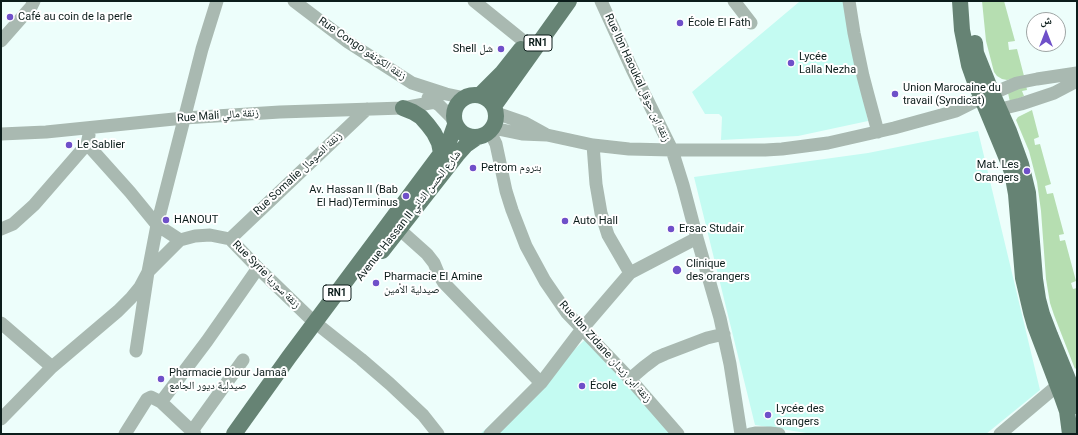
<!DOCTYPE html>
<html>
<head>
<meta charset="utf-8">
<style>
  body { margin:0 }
  #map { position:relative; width:1078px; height:435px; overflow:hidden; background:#edfefb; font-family:Roboto,"Noto Naskh Arabic",sans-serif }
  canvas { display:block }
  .frame { position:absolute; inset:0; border:2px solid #0c1d1b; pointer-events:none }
  .north { position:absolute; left:1026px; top:12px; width:40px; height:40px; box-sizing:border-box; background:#fff; border:1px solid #9ea5a4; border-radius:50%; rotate:0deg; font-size:11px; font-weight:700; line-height:16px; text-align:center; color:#0c1d1b }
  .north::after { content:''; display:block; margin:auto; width:14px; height:18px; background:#6f50c9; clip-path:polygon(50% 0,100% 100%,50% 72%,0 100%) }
</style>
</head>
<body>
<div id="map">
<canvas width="1078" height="435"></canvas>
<div class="frame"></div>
<div class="north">ش</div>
</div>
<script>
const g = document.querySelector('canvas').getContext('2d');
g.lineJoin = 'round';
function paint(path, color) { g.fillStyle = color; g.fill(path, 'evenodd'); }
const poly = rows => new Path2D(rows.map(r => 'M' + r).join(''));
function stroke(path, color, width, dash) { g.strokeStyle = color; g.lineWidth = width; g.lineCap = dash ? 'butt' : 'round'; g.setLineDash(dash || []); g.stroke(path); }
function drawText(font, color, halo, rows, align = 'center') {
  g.font = font + ' Roboto,"Noto Naskh Arabic",sans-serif'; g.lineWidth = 4; g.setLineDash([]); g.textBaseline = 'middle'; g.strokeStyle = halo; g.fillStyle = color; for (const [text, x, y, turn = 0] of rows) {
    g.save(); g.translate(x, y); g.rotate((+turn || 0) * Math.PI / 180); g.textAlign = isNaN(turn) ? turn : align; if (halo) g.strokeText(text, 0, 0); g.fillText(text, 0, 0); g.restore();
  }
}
const built = poly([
  [798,1,845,1,850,34,868,121,798,136,721,140,722,117,719,114,705,114,692,92,799,2],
  [978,131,1040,390,986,434,813,434,755,425,694,177,868,153],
  [587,338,672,434,480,434]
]);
const green = poly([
  [982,1,1004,1,1015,41,1008,42,1009,50,1017,49,1024,76,1007,80,1002,79,997,76,994,72,986,41],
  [1026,85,1027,90,1022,91,1024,96,1010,102,1008,93],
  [1032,110,1039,137,1034,139,1035,145,1040,144,1051,184,1045,186,1047,194,1053,193,1064,234,1059,235,1060,241,1065,240,1076,281,1071,283,1073,289,1077,288,1077,367,1075,369,1054,315,1050,303,1046,279,1041,211,1037,182,1029,151,1016,120,1018,117]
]);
const minor = poly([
  [294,1,348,42,412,83,446,94,465,98],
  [474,1,526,43],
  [601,1,632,69,672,150,683,185,697,238,720,318,730,364,741,434],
  [734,1,751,23],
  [849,1,854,33,863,76,868,95,878,132],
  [1,41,31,7,34,1],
  [428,98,439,105,454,120],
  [990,109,1005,108,1021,104,1054,93,1077,81],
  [496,113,525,123,545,134],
  [493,128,522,134,547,135,593,145,629,149,672,150,765,150,782,149,828,143,894,128,956,111,982,98,1017,83,1037,79,1077,73],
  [490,132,496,144,506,191,512,210,526,246,545,281,567,313,630,379,678,434],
  [1,134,46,132,184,118,280,112,403,108,435,102],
  [87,144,130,192,157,225,180,240,195,236,210,235,230,239,258,268,315,323],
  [593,145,596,184,601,213,608,235,630,273],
  [1,229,13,224,34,205,87,144,89,135],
  [399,229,427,254,434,263,439,275,444,283,541,383],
  [230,239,367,109],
  [1,323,52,367],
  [322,328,361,359,390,384,423,415,438,434],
  [136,351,148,272,157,225,202,49,217,1],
  [630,379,644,367,656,358,665,354,707,338,724,334],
  [161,402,207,341,258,268],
  [1,419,52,367,118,311,131,298,140,287,148,272,180,240],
  [192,431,243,360],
  [125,434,147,399,151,397,161,402,195,434],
  [490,434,541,383,582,329,630,273,697,238],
  [750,434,755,433,770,433,779,434],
  [1000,434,1058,385]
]);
const major = poly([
  [960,1,962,30,969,65,975,82,1007,159,1012,172,1016,194,1023,278,1031,312,1035,326,1062,397,1067,411,1070,434],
  [975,43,976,53,992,93,1009,131,1021,164,1028,193,1035,279,1038,299,1042,314,1050,335,1068,379,1077,406],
  '454 116a21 21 0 1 1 42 0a21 21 0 1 1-42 0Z',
  [480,95,502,73,521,49],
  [494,106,569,1],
  [403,108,413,112,421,117,428,125,434,133,439,143,441,153],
  [382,251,457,155,466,145,476,138],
  [234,434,289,357,445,148,450,139,455,125]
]);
const markers = [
  [10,17,4,"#6f50c9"],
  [680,23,4,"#6f50c9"],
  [501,49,4,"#6f50c9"],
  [791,63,4,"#6f50c9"],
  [895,94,4,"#6f50c9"],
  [69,145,4,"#6f50c9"],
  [473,168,4,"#6f50c9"],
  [1027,171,4,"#6f50c9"],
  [406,196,4,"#6f50c9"],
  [166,220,4,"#6f50c9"],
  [565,221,4,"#6f50c9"],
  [671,229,4,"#6f50c9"],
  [677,270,5,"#6f50c9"],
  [376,283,4,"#6f50c9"],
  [161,379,4,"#6f50c9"],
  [582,386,4,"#6f50c9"],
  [768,415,4,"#6f50c9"]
];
const shields = [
  [538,43,28],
  [337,293,28]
];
const shieldNames = [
  ["RN1",538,43],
  ["RN1",337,293]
];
const poiNames = [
  ["Café au coin de la perle",18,17],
  ["École El Fath",688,23],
  ["Shell شل",493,49,"right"],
  ["Lycée",799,57],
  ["Lalla Nezha",799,70],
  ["Union Marocaine du",903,88],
  ["travail (Syndicat)",903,101],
  ["Le Sablier",77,145],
  ["Mat. Les",1019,165,"right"],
  ["Orangers",1019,178,"right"],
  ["Petrom بتروم",481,168],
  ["Av. Hassan II (Bab",398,190,"right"],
  ["El Had)Terminus",398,203,"right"],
  ["HANOUT",174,220],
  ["Auto Hall",573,221],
  ["Ersac Studair",679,229],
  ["Clinique",686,264],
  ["des orangers",686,277],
  ["Pharmacie El Amine",384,277],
  ["صيدلية الأمين",384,290],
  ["Pharmacie Diour Jamaâ",169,373],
  ["صيدلية ديور الجامع",169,386],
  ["École",590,386],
  ["Lycée des",776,409],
  ["orangers",776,422]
];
const streetNames = [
  ["Rue Congo زنقة الكونغو",362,49,34],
  ["Rue Ibn Haoukal زنقة ابن حوقل",637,78,65],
  ["Rue Mali زنقة مالي",218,116,-4],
  ["Rue Somalie زنقة الصومال",298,174,-43],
  ["Avenue Hassan II شارع الحسن الثاني",409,216,-52],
  ["Rue Syrie زنقة سوريا",266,275,45],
  ["Rue Ibn Zidane زنقة ابن زيدان",605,352,48]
];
paint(built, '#c4fbf2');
paint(green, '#b6deb1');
stroke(minor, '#a9b9b1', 13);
stroke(major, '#668374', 16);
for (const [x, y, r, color] of markers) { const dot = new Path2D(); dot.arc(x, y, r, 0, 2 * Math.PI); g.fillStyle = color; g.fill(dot); stroke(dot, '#fff', 1.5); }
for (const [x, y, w] of shields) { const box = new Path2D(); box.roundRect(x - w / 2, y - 8, w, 16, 3); g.fillStyle = '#fff'; g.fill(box); stroke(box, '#0c1d1b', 1); }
drawText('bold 10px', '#0c1d1b', null, shieldNames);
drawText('11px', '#0c1d1b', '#fff', poiNames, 'left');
drawText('11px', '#0c1d1b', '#fff', streetNames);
</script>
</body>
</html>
